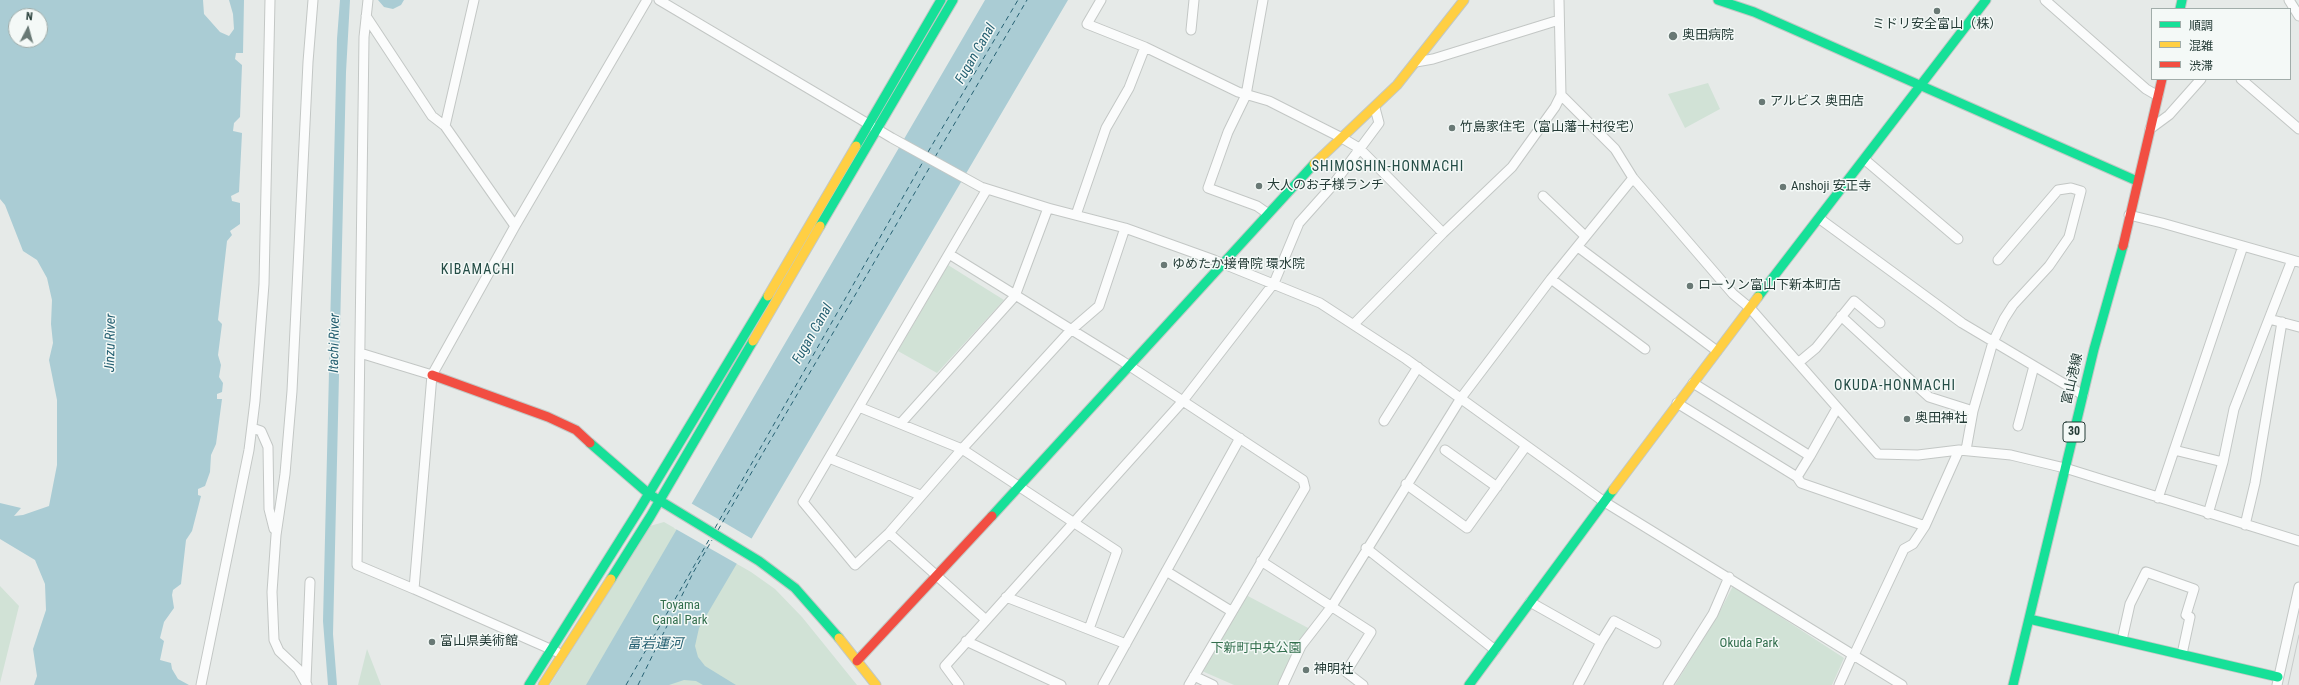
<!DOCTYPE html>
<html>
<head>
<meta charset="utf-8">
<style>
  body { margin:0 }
  #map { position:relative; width:2299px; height:685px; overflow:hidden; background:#e6eae8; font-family:"Roboto Condensed","Noto Sans JP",sans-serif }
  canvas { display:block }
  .legend { position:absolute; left:2151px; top:8px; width:140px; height:72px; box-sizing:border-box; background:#f4f9f7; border:1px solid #a1adaa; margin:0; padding:5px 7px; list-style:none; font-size:12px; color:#253c37 }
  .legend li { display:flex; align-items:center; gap:8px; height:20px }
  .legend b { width:20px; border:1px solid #a1adaa }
  .north { position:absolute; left:8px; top:8px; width:40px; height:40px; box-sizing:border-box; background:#f4f9f7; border:1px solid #a1adaa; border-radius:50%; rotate:6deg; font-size:11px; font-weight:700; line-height:16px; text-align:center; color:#253c37 }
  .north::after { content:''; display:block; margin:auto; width:14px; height:18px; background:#697975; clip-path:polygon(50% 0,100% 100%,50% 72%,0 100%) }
</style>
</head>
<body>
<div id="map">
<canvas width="2299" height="685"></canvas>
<ul class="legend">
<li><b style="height:5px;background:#16e098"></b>順調</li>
<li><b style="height:5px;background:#ffcf43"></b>混雑</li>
<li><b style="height:5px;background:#f24e42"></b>渋滞</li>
</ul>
<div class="north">N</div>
</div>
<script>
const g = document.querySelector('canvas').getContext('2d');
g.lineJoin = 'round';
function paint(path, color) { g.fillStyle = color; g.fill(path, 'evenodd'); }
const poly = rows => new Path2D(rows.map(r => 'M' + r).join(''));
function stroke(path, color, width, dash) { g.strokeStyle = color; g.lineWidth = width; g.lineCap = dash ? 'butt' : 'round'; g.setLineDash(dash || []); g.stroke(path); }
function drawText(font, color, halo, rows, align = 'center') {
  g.font = font + ' "Roboto Condensed","Noto Sans JP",sans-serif'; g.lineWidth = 3; g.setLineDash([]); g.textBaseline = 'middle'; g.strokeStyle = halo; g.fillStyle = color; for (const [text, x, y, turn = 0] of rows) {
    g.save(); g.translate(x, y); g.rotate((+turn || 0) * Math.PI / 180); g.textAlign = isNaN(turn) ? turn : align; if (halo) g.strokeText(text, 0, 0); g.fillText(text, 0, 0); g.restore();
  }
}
const green = poly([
  [1708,83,1720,109,1685,128,1668,94],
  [948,265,1004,300,937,373,898,351],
  [664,522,751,572,775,589,802,617,857,685,550,685,650,526],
  [0,586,19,606,0,683],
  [1733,586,1844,658,1832,685,1675,685,1719,613],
  [1246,595,1310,629,1294,650,1279,685,1234,685,1202,671],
  [367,649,381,685,358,685]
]);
const water = poly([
  [0,0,203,0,204,14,220,32,229,36,234,29,233,14,229,0,244,0,243,53,236,53,235,59,242,65,240,117,234,123,233,131,242,133,239,192,231,196,232,201,240,203,240,224,230,231,232,235,227,241,218,320,222,324,218,355,221,365,219,377,223,383,222,392,217,394,217,399,222,399,216,444,211,455,210,472,205,486,198,489,198,495,201,496,192,531,186,540,181,584,173,590,172,595,174,608,164,622,160,638,164,641,160,660,171,663,172,669,178,679,189,685,34,685,37,676,33,649,46,610,45,584,35,560,0,539,0,503,21,508,14,516,23,515,49,506,57,465,57,400,49,360,53,343,51,324,52,300,47,278,37,260,23,251,5,205,0,199],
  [16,16,40,16,40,40,16,40],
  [340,0,350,0,346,72,333,634,337,685,328,685,323,621,337,39],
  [378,0,404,0,401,5,393,9,384,7],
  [985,0,1068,0,699,628,695,646,698,657,705,666,736,685,703,685,696,681,684,680,669,685,586,685]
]);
const pier = poly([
  [689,502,754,540,739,565,674,528]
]);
const ferry = poly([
  [928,152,1018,0],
  [935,157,1027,0],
  [715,528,924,160],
  [718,530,931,165],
  [626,685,710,538],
  [638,685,693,573,712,540]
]);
const street = poly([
  [368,0,364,37,357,565,414,589],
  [659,0,892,138,981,187,1048,208,1125,228,1214,260,1320,303,1406,359,1603,501,1902,685],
  [1101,0,1087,24,1145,47,1238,92,1269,101,1342,138,1359,148,1443,233],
  [1263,0,1246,95,1228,132,1208,188,1257,206,1267,213],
  [2045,0,2146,89,2158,96],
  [2289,0,2299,16],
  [366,16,432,116,445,126,515,226],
  [1191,30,1194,0],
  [1416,62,1433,59,1559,20],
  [2241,79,2299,129],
  [1561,95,1615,149,1633,178,1733,294,1750,308,1878,454,1918,455,1959,450,2011,455,2065,468,2299,541],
  [445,126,474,0],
  [2150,129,2169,115,2201,79],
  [1864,159,1958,239],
  [987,189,803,502,855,565,889,533,962,449,1070,331,1099,306,1125,228],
  [1543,196,1585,236],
  [1076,215,1106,128,1129,88,1145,47],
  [2129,215,2162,223,2299,262],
  [1820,219,1962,323,2083,395],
  [1578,247,1717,351],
  [949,254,1122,361,1303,480,1305,488,1189,685],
  [2292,260,2269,319,2299,327],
  [1551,279,1645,349],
  [1841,316,1929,397,1973,411,1966,450],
  [1354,324,1443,233,1512,167,1555,107,1561,95,1559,0],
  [360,353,432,375],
  [1798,363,1816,348,1854,301,1880,323],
  [1677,403,1797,477,1810,456,1693,383],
  [859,407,962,449,1117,551,1089,629],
  [1973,411,1993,342,2004,319,2013,305,2049,266,2069,237,2081,191,2071,188,2058,190,1998,260],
  [1384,421,1418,367],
  [901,423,1015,296,1048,208],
  [2018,426,2034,366],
  [252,428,261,431,268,447,269,509,274,529],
  [1445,450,1497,487],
  [2174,450,2223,462,2234,409,2269,319],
  [1810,456,1837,408],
  [829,458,920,495],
  [1797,477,1801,483,1925,526],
  [1406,484,1467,528,1526,446],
  [2158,498,2243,246],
  [2208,514,2223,462],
  [2245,525,2255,483,2282,322],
  [889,533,985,619],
  [1366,548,1495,650],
  [1261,561,1371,632,1346,672,1363,685],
  [1166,571,1231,611],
  [1006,597,1126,644],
  [1530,602,1601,642,1578,685],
  [2122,640,2130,604,2146,572,2194,589,2186,615,2190,617,2182,654],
  [966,641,1061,685],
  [1601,642,1614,621,1656,643],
  [557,652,414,589,432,375,515,226,647,0],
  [1854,655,1904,549,1913,544,1925,526,1959,450],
  [1194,676,1213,685],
  [306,682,310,582],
  [201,685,249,450,255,401,264,284,270,0],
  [307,685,298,669,279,651,274,640,272,592,276,535,285,474,292,391,308,62,313,0],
  [959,685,945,666,1182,402,1274,283,1299,223,1332,186,1379,123,1375,108],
  [1103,685,1240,438],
  [1283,685,1301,646,1332,606,1461,398,1551,279,1633,178],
  [1668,685,1713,614,1729,577],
  [1839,685,1853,654],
  [2277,685,2299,587]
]);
const fast = poly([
  [1718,0,1754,12,2137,181],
  [2180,9,2182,0],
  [856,146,941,0],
  [820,226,953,0],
  [1758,297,1986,0],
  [590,443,649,494,759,561,795,588,839,638],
  [992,516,1314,164],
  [611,579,650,517,753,341],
  [2029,619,2278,677],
  [529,685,639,510,768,296],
  [1469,685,1613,490],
  [2013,685,2094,349,2123,246]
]);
const slow = poly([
  [1314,164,1397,85,1464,0],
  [768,296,856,146],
  [753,341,820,226],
  [1613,490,1758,297],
  [839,638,876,685],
  [543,685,611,579]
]);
const jam = poly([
  [2123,246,2162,79],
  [432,375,548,417,576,430,590,443],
  [857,661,992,516]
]);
const tram = poly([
  [2288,685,2299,635]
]);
const markers = [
  [1937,11,4,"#697975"],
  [1673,36,5,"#697975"],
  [1762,102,4,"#697975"],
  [1452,128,4,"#697975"],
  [1259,186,4,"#697975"],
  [1783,187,4,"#697975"],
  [1164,265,4,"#697975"],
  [1690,286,4,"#697975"],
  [1907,419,4,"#697975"],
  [432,642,4,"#697975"],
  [1306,670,4,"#697975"]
];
const shields = [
  [2074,432,22]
];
const shieldNames = [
  ["30",2074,432]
];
const poiNames = [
  ["ミドリ安全富山（株）",1937,25,"center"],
  ["奥田病院",1682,36],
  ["アルビス 奥田店",1770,102],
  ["竹島家住宅（富山藩十村役宅）",1460,128],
  ["大人のお子様ランチ",1267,186],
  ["Anshoji 安正寺",1791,187],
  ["ゆめたか接骨院 環水院",1172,265],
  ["ローソン富山下新本町店",1698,286],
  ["奥田神社",1915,419],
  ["富山県美術館",440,642],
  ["神明社",1314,670]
];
const streetNames = [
  ["富山港線",2073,379,-77]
];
const parkNames = [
  ["Toyama",680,606],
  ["Canal Park",680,621],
  ["Okuda Park",1749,644],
  ["下新町中央公園",1256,649]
];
const waterNames = [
  ["Fugan Canal",976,54,-60],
  ["Fugan Canal",813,334,-60],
  ["Jinzu River",111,343,-89],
  ["Itachi River",335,343,-89],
  ["富岩運河",655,644]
];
const neighbourhoodNames = [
  ["SHIMOSHIN-HONMACHI",1388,167],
  ["KIBAMACHI",478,270],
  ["OKUDA-HONMACHI",1895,386]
];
paint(green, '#d1e2d6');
paint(water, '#aaccd4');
paint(pier, '#e6eae8');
stroke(ferry, '#256072', 1, [5, 4]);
stroke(street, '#c3c7c5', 11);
stroke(fast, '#c2c8c5', 11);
stroke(slow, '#c2c8c5', 11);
stroke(jam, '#c2c8c5', 11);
stroke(street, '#fbfcfc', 9);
stroke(fast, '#16e098', 9);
stroke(slow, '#ffcf43', 9);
stroke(jam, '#f24e42', 9);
stroke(tram, '#c7cbca', 1);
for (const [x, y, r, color] of markers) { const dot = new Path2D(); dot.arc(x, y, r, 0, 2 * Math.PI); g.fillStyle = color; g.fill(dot); stroke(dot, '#f4f9f7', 1.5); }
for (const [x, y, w] of shields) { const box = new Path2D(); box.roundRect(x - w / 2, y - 10, w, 20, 3); g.fillStyle = '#f4f9f7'; g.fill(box); stroke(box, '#253c37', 1); }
drawText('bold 12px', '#253c37', null, shieldNames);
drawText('13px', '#253c37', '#f4f9f7', poiNames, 'left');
drawText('13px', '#253c37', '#f4f9f7', streetNames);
drawText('13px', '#336f4e', '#f4f9f7', parkNames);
drawText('italic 14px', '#256072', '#f4f9f7', waterNames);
g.letterSpacing = '1px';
drawText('14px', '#234c45', '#f4f9f7', neighbourhoodNames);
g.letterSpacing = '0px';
</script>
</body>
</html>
